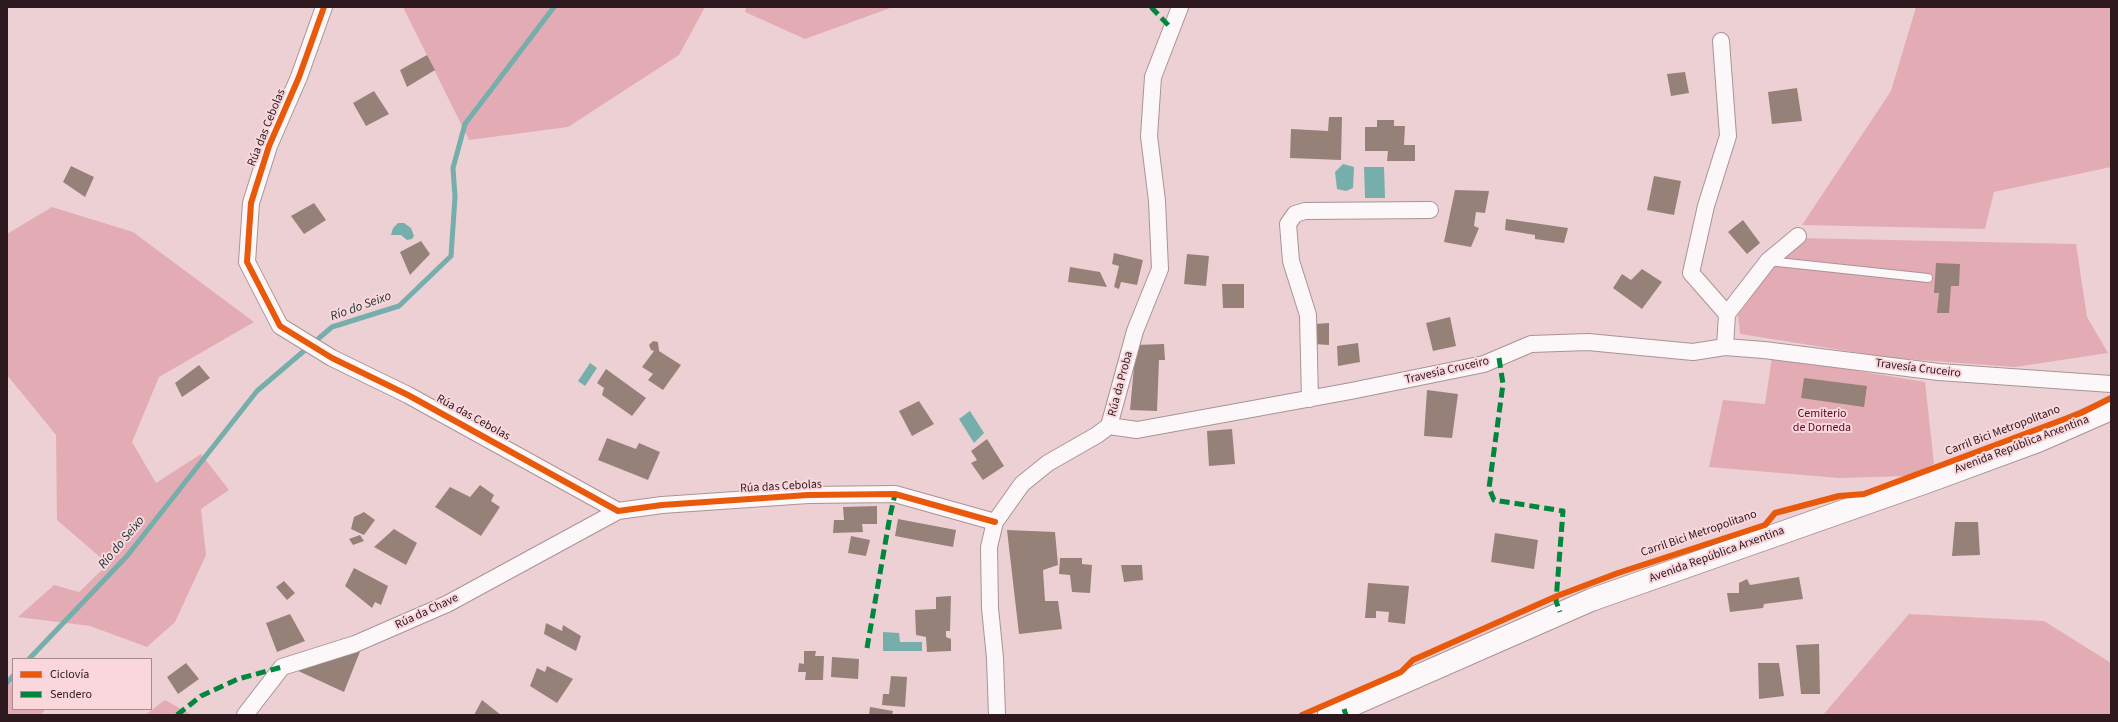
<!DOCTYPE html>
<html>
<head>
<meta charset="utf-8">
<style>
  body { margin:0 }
  #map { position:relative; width:2118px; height:722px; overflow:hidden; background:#edd0d4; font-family:"Source Sans 3",sans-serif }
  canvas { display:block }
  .frame { position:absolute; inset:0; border:8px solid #2d191d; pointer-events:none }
  .legend { position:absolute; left:12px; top:658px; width:140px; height:52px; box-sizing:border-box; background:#f9d7dc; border:1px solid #a78b90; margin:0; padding:5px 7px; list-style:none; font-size:12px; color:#2d191d }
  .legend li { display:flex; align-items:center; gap:8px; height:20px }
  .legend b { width:20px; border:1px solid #a78b90 }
</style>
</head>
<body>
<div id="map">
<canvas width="2118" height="722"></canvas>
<div class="frame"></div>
<ul class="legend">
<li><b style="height:5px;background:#e8590c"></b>Ciclovía</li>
<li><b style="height:5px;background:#00873e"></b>Sendero</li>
</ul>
</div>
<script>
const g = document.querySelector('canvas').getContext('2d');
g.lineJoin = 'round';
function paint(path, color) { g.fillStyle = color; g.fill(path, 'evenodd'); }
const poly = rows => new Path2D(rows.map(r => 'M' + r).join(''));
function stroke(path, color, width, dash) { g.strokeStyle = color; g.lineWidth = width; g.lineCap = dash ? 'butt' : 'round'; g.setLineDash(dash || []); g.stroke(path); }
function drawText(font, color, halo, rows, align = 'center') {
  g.font = font + ' "Source Sans 3",sans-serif'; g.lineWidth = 4; g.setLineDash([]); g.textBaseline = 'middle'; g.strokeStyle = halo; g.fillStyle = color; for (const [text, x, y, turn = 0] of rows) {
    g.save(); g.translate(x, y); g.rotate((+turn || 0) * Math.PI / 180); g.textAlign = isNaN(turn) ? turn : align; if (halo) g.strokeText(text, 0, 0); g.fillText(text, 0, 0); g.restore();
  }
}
const green = poly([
  [403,7,705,7,679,55,568,127,469,140],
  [746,7,893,7,805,39,745,12],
  [1916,7,2111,7,2111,167,1994,192,1985,229,1802,225,1891,91],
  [52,207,133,232,254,322,159,377,132,442,156,483,201,454,229,490,201,509,206,555,175,622,147,647,90,626,18,617,54,585,79,592,108,564,57,520,56,435,7,375,7,234],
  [1799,238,2076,244,2087,317,2108,353,2015,367,1892,358,1740,334,1738,315,1770,272],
  [1772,357,1925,382,1934,464,1909,476,1839,478,1709,467,1723,400,1765,404],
  [1909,614,2044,621,2111,663,2111,715,1823,715],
  [13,683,13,709,45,709,41,715,7,715,7,686],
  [165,700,192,715,145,715]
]);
const water = poly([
  [1343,164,1354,167,1353,188,1346,191,1337,189,1335,172],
  [1364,167,1384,167,1385,198,1365,198],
  [398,223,404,223,411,228,414,236,412,239,407,240,401,235,391,235,393,228],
  [590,363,597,368,585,386,578,381],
  [970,411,984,433,974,443,959,419],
  [883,632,899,633,900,642,922,642,922,651,883,651]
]);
const stream = poly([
  [29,659,127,556,257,391,332,327,399,306,451,256,455,197,453,168,465,124,554,7],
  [7,683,13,676]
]);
const building = poly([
  [427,55,435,70,407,87,400,70],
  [1685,72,1689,93,1671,96,1667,74],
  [1797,88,1802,121,1772,124,1768,92],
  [374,91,389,114,366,126,353,103],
  [1329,117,1342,117,1341,160,1290,158,1291,129,1328,131],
  [1377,120,1394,120,1394,126,1405,126,1404,145,1415,145,1415,161,1387,161,1388,151,1365,151,1365,127,1377,127],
  [71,166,94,177,85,197,63,182],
  [1654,176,1681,181,1674,215,1647,210],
  [1455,190,1489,191,1485,213,1476,212,1474,226,1479,228,1471,247,1444,242],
  [314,203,326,220,304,234,291,216],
  [1506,219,1568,228,1564,243,1535,239,1535,235,1505,230],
  [1743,220,1760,243,1747,254,1728,232],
  [421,241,430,254,410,275,400,252],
  [1114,253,1143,260,1137,285,1121,282,1119,289,1114,287,1119,266,1112,264],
  [1187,254,1209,256,1206,286,1184,284],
  [1936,263,1960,264,1959,286,1951,286,1949,313,1937,313,1939,293,1934,293],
  [1070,267,1100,272,1107,287,1068,282],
  [1642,269,1662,282,1642,309,1613,288,1622,274,1631,280],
  [1222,284,1244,284,1244,308,1223,308],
  [1450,317,1456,346,1433,351,1426,323],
  [1329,323,1329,345,1314,344,1315,324],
  [653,341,658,342,659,351,681,365,663,390,648,380,653,374,642,367,654,351,651,350,649,345],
  [1358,343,1360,362,1338,366,1337,346],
  [1164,344,1165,360,1159,360,1157,411,1130,410,1136,345],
  [199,365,210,378,182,397,175,383],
  [606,369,646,398,632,416,602,395,604,388,597,383],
  [1804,378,1867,386,1864,407,1801,398],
  [1427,390,1458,394,1452,438,1424,436],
  [919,401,934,424,912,436,899,411],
  [1232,429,1235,464,1209,466,1207,431],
  [607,438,636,449,639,443,660,452,648,480,598,460],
  [987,439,1004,466,983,480,971,463,977,460,971,451],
  [480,485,494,495,491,501,500,507,481,536,435,507,450,487,470,497],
  [877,506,877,524,862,524,863,532,833,533,834,520,844,520,843,507],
  [364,512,375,520,364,535,351,529,354,517],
  [898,519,956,530,953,547,895,536],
  [1955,522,1978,522,1980,555,1952,556],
  [394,529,417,543,406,565,374,547],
  [1007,530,1055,532,1058,565,1043,570,1045,601,1058,601,1062,629,1019,634],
  [1495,533,1538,540,1534,569,1491,562],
  [360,535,364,541,353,545,349,539],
  [851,536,870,540,866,556,848,553],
  [1060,558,1082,558,1082,564,1092,565,1090,593,1072,592,1070,575,1059,574],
  [1121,565,1142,565,1143,580,1124,582],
  [354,568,388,586,381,605,375,602,372,608,345,586],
  [1799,577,1803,599,1764,604,1763,608,1730,612,1727,593,1739,593,1739,583,1747,579,1750,585],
  [284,581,295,593,287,600,276,587],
  [1368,583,1409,586,1405,624,1388,622,1389,612,1376,611,1376,618,1365,618],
  [951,596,950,631,946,631,946,637,951,639,951,651,927,652,926,637,916,635,915,610,936,609,936,597],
  [290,614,305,641,277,652,266,623],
  [546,623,562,631,563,625,581,636,576,651,544,634],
  [1819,644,1820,694,1801,694,1796,645],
  [361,649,344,692,294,669],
  [804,651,816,651,815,656,824,656,823,680,805,680,806,672,798,672,799,663,804,664],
  [832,657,859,659,858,679,831,677],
  [186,663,199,679,178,694,167,677],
  [1758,663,1779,663,1784,696,1759,699],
  [547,666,573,679,557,703,530,686,537,668,545,672],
  [891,676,907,677,905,707,882,705,883,694,889,694],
  [482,700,501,715,474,715],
  [870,707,893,711,892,715,869,715]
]);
const service = poly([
  [1768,261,1928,278]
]);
const minor = poly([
  [324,7,299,77,269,146,251,203,247,262,280,326,332,358,408,395,618,511,662,505,808,495,895,494,995,522],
  [1721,41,1728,136,1706,206,1691,273,1727,314,1725,347],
  [1727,314,1768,261,1798,236],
  [1310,399,1308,315,1291,261,1288,224,1295,214,1305,211,1430,210],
  [1109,426,1137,430,1351,391,1484,364,1531,344,1588,342,1693,352,1725,347,1764,350,1939,372,2111,384],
  [245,715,282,667,355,644,447,604,618,511],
  [997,715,995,658,990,608,989,547,995,522,1022,484,1048,463,1097,435,1109,426,1135,331,1160,269,1157,201,1149,136,1153,77,1180,7]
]);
const secondary = poly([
  [1329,715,1591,600,1929,481,2038,441,2111,409]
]);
const quiet = poly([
  [1151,7,1171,28],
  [1499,358,1503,384,1489,488,1494,500,1563,511,1556,601,1560,612],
  [867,648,890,516,895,494],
  [1344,709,1346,715],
  [177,715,201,696,238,679,282,667]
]);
const cycleway = poly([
  [324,7,299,77,269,146,251,203,247,262,280,326,332,358,408,395,618,511,662,505,808,495,895,494,995,522],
  [1302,715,1401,672,1413,660,1557,596,1618,573,1765,525,1775,513,1839,496,1864,494,2081,413,2111,398]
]);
const streetNames = [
  ["Rúa das Cebolas",267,128,-68],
  ["Travesía Cruceiro",1918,369,7],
  ["Travesía Cruceiro",1447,371,-13],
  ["Rúa da Proba",1121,384,-75],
  ["Rúa das Cebolas",473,418,29],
  ["Carril Bici Metropolitano",2003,431,-21],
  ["Avenida República Arxentina",2022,445,-21],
  ["Rúa das Cebolas",781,487,-3],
  ["Carril Bici Metropolitano",1699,534,-19],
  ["Avenida República Arxentina",1717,555,-20],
  ["Rúa da Chave",427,612,-25]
];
const parkNames = [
  ["Cemiterio",1822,414],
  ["de Dorneda",1822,428]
];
const waterNames = [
  ["Río do Seixo",361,307,-20],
  ["Río do Seixo",122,543,-50]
];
paint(green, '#e3acb5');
paint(water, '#75aeaa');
stroke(stream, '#75aeaa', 5);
paint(building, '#968178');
stroke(service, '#a99396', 10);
stroke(minor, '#a99396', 18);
stroke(secondary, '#a99396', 24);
stroke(service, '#fcf8f9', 8);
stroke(minor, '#fcf8f9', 16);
stroke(secondary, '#fcf8f9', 22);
stroke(quiet, '#00873e', 5, [10, 5]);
stroke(cycleway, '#e8590c', 6);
drawText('12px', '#2d191d', '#f9d7dc', streetNames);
drawText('12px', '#560b23', '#f9d7dc', parkNames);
drawText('italic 13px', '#163330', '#f9d7dc', waterNames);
</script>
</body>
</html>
